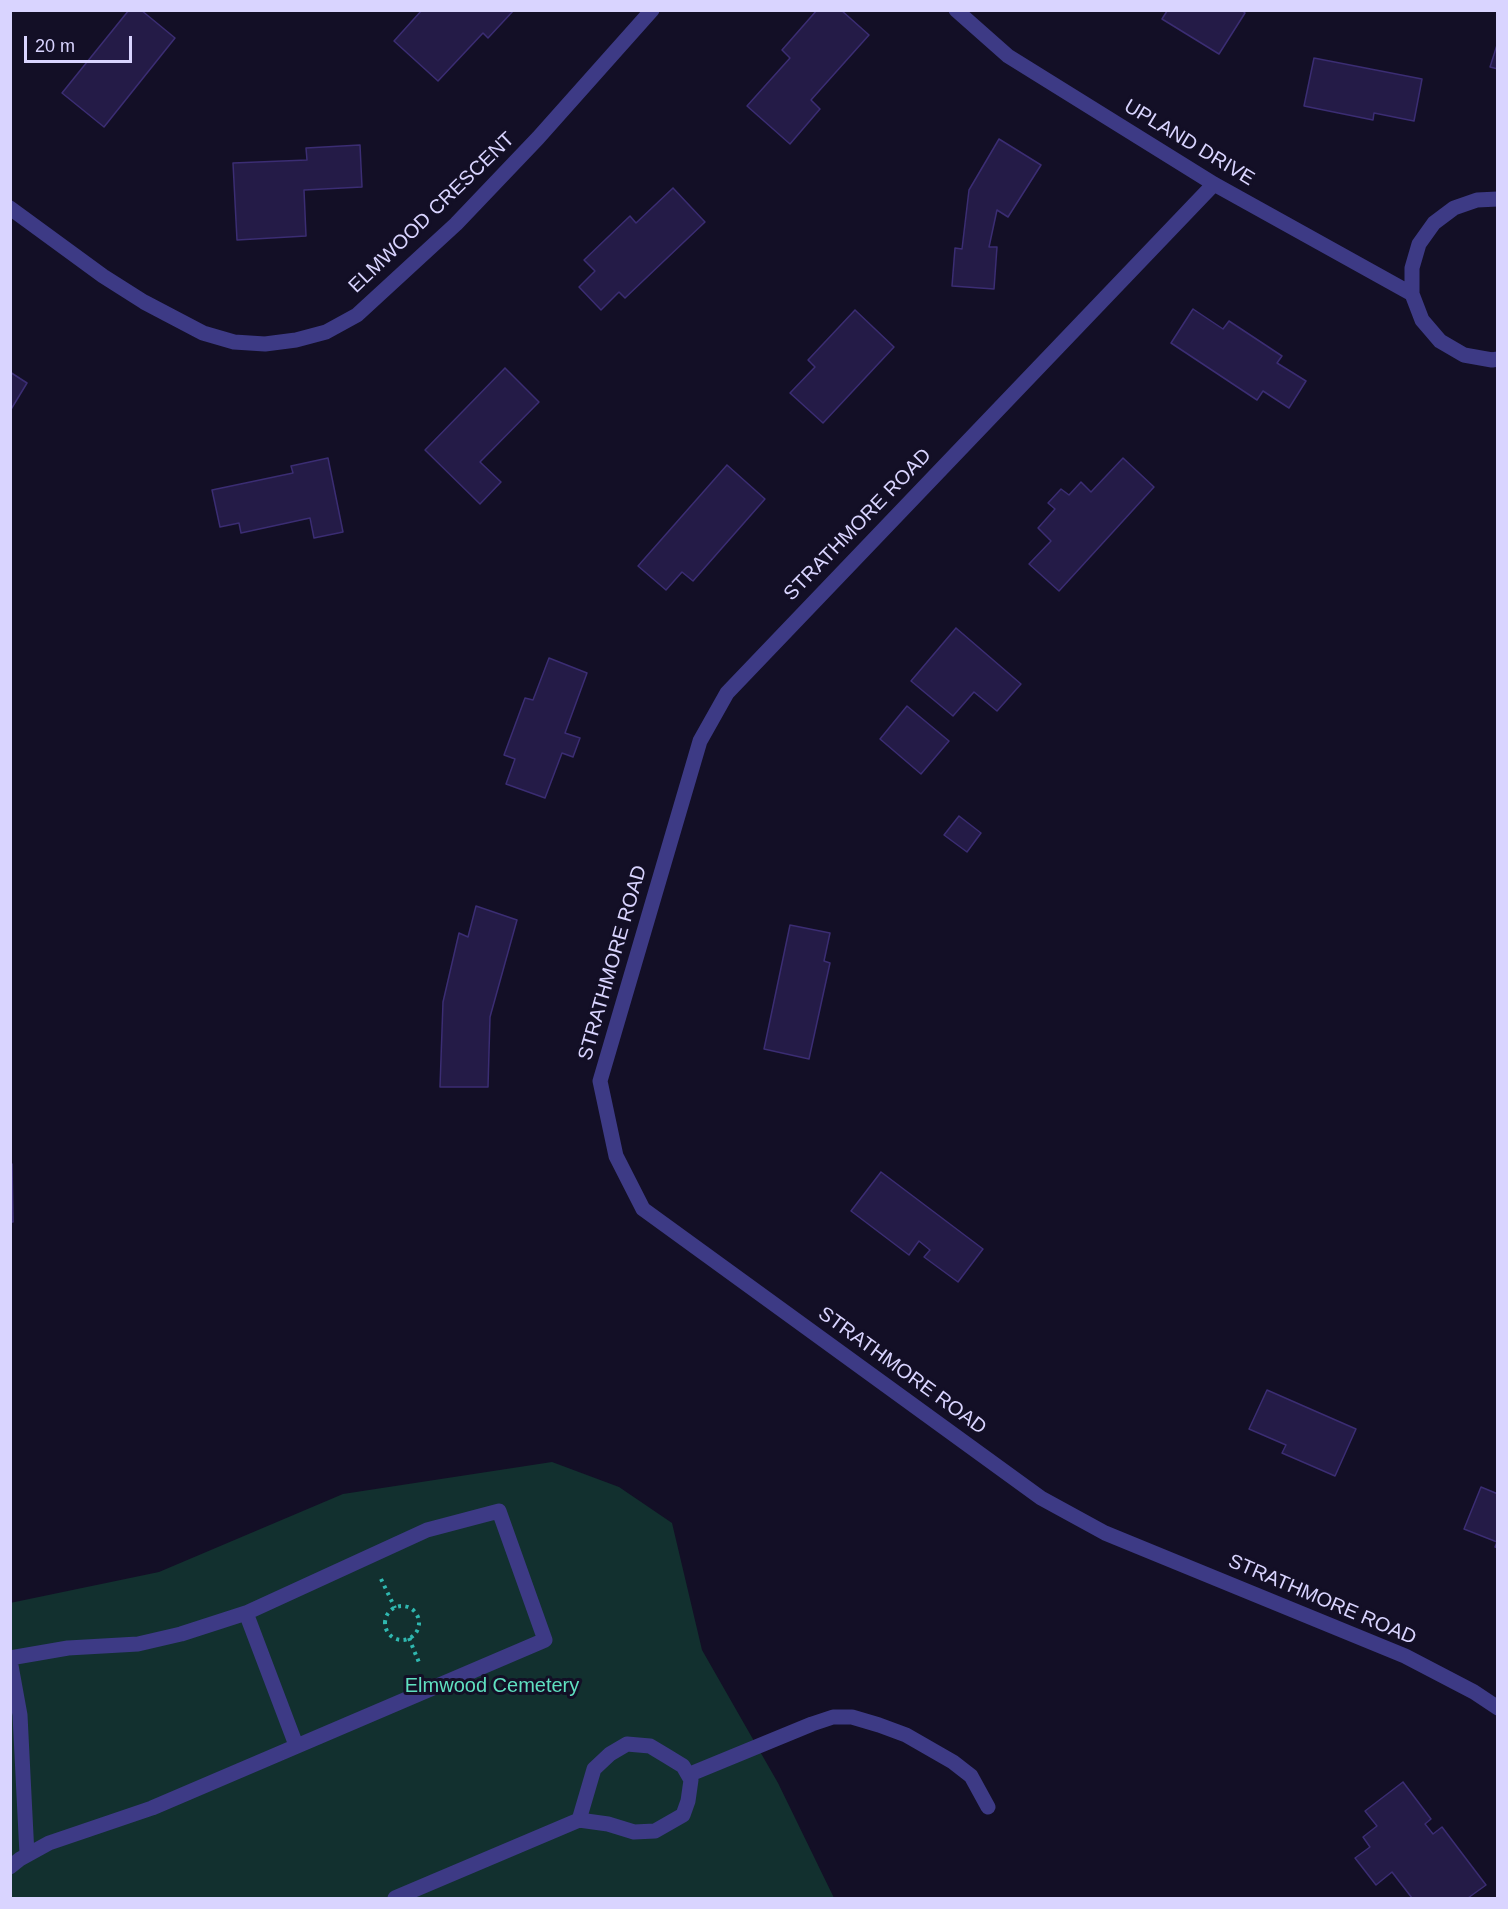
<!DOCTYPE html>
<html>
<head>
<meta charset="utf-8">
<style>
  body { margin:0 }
  #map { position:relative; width:1508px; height:1909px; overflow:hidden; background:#130f26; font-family:Helvetica,sans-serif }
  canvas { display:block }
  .frame { position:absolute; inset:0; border:12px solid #d9d4ff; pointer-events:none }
  .scale { position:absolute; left:24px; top:36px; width:108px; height:27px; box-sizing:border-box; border:3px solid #d9d4ff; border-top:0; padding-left:8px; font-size:18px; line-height:21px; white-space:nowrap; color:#d9d4ff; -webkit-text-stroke:4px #130f26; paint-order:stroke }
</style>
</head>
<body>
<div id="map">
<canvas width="1508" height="1909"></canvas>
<div class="frame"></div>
<div class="scale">20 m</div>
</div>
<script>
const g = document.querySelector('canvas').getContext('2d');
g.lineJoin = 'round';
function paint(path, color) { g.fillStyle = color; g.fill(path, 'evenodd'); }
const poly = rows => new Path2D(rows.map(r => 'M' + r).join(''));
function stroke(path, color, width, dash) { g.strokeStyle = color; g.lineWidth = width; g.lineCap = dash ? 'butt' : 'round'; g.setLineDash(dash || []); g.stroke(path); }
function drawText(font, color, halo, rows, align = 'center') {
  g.font = font + ' Helvetica,sans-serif'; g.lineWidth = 6; g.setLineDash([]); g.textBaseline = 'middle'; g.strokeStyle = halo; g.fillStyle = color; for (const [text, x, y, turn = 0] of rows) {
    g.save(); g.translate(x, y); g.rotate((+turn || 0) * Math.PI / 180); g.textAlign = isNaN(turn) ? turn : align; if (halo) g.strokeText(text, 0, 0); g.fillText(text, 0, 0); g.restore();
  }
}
const green = poly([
  [552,1462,619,1487,672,1523,702,1650,778,1783,834,1898,11,1898,10,1603,159,1572,343,1494]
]);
const building = poly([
  [129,10,141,10,175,38,104,127,62,93,129,10],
  [422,10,514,10,488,38,483,33,438,81,394,41,422,10],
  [817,10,841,10,869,35,811,100,820,109,790,144,747,106,790,58,782,50,817,10],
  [1166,10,1242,10,1245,13,1219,54,1162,19,1167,11,1166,10],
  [1498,42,1498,69,1490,67,1498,42],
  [1314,58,1422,79,1414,121,1374,113,1373,120,1304,106,1314,58],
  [999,139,1041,165,1008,217,997,210,989,247,997,247,994,289,952,286,955,248,962,249,969,190,999,139],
  [360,145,362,187,304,190,306,236,237,240,233,163,307,160,306,148,360,145],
  [673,188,705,222,625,298,619,292,601,310,579,287,595,271,584,260,630,216,636,223,673,188],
  [1193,309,1223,329,1229,321,1282,356,1277,363,1306,381,1289,408,1263,391,1257,400,1171,343,1193,309],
  [855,310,894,347,823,423,790,393,815,367,808,360,855,310],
  [505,368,539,402,480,462,501,482,480,504,425,450,505,368],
  [10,372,27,383,10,411,10,372],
  [328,458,343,532,314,538,310,518,241,533,239,523,220,527,212,490,293,473,291,466,328,458],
  [1123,458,1154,487,1059,591,1029,564,1051,541,1038,528,1055,509,1048,503,1061,489,1069,495,1081,482,1091,492,1123,458],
  [727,465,765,499,693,581,682,572,666,590,638,566,727,465],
  [956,628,1021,684,997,711,974,692,953,716,911,681,956,628],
  [549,658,587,673,565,733,580,738,573,757,562,753,545,798,506,784,515,759,504,755,525,698,533,700,549,658],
  [907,706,949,741,921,774,880,739,907,706],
  [959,816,981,833,967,852,944,835,959,816],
  [476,906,517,920,490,1017,488,1087,440,1087,443,1002,459,933,468,937,476,906],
  [790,925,830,933,824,961,830,963,809,1059,764,1049,790,925],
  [10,1164,12,1164,13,1222,10,1222,10,1164],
  [881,1172,983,1249,958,1282,924,1257,930,1250,919,1241,909,1255,851,1211,881,1172],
  [1267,1390,1356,1429,1335,1476,1282,1453,1286,1445,1249,1429,1267,1390],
  [1481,1487,1498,1494,1498,1548,1495,1547,1497,1542,1464,1529,1481,1487],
  [1403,1782,1431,1819,1425,1824,1433,1834,1442,1827,1486,1885,1468,1898,1412,1898,1392,1872,1376,1885,1355,1858,1370,1847,1363,1837,1377,1826,1365,1811,1403,1782]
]);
const path = poly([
  [381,1579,395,1608],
  '385 1623a17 17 0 1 1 34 0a17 17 0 1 1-34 0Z',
  [409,1638,420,1665]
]);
const lane = poly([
  [246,1613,296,1745],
  [10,1658,68,1648,138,1644,181,1634,246,1613,427,1530,499,1511,545,1640,152,1808,49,1843,20,1859,10,1867],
  [10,1660,20,1715,27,1855],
  [688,1775,812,1724,833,1717,852,1717,879,1725,906,1735,953,1762,971,1776,988,1807],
  [395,1898,579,1820,608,1824,634,1832,655,1831,683,1815,688,1801,691,1780,683,1766,665,1755,650,1746,627,1744,610,1754,594,1769,579,1820]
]);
const street = poly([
  [956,10,1008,56,1214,184,1412,294],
  [1214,184,727,693,700,741,600,1081,616,1156,643,1209,1041,1498,1105,1533,1405,1656,1474,1692,1498,1708],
  [1498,199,1477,200,1454,208,1434,223,1419,244,1412,268,1412,294,1422,320,1440,341,1464,355,1492,360,1498,359],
  [10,208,103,276,144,302,203,333,234,342,265,344,296,340,326,332,357,315,456,224,538,138,652,10]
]);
const streetNames = [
  ["UPLAND DRIVE",1189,143,31],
  ["ELMWOOD CRESCENT",432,213,-44],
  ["STRATHMORE ROAD",858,525,-46],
  ["STRATHMORE ROAD",613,963,-74],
  ["STRATHMORE ROAD",902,1371,36],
  ["STRATHMORE ROAD",1322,1600,23]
];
const parkNames = [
  ["Elmwood Cemetery",492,1686]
];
paint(green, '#12302f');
paint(building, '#241b47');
stroke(building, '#3b2d73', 1.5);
stroke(path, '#2fb8b0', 4, [3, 4.5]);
stroke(lane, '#3d3a85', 15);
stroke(street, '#3d3a85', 15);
drawText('20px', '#d9d4ff', '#130f26', streetNames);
drawText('20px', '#5fe0c0', '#130f26', parkNames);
</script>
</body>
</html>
